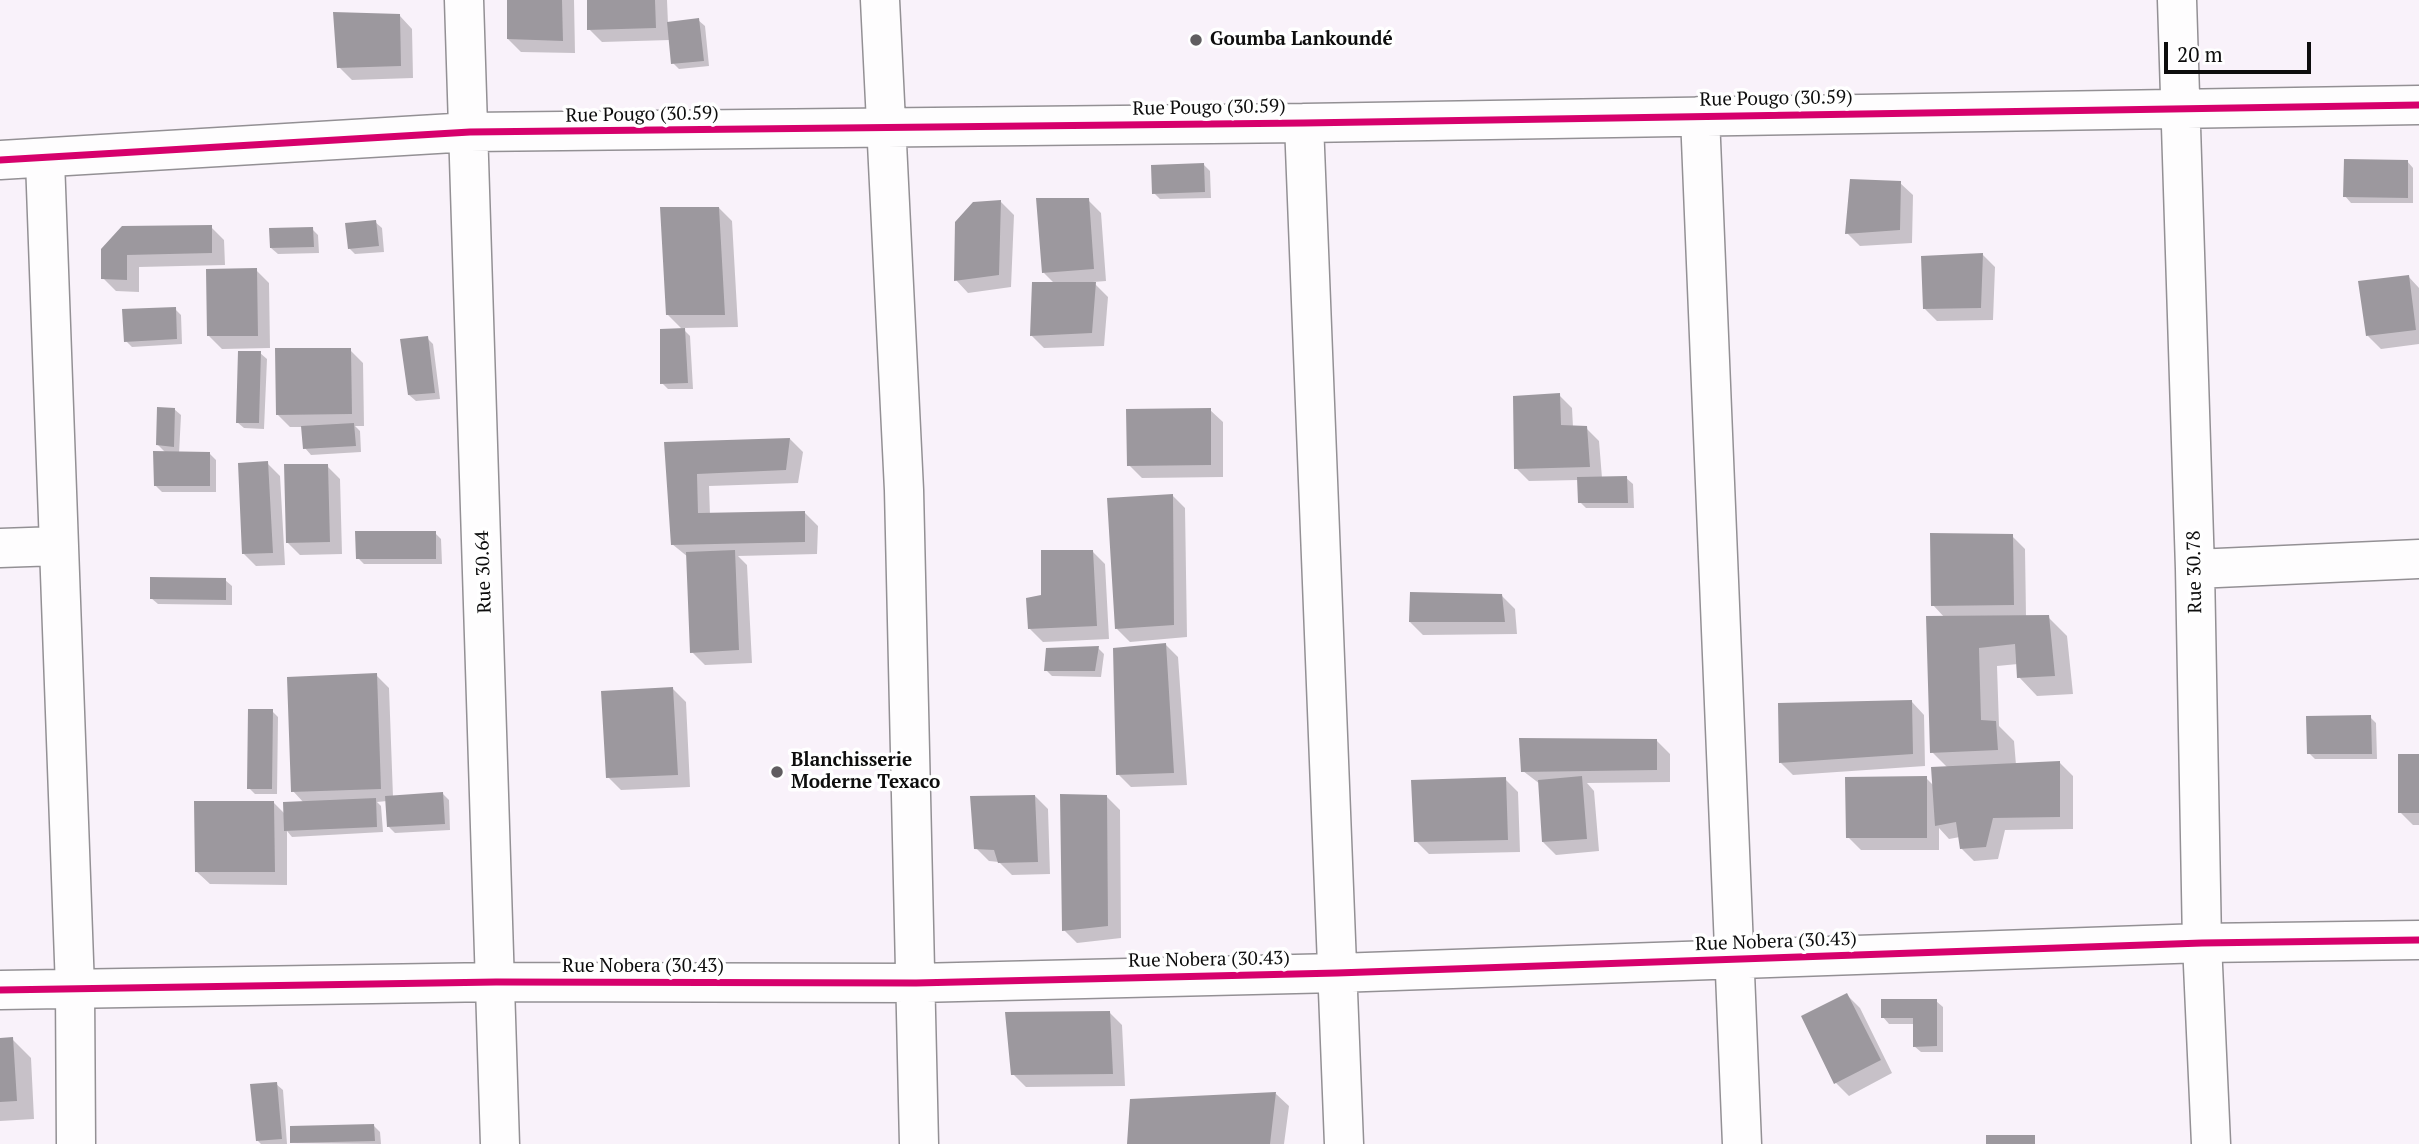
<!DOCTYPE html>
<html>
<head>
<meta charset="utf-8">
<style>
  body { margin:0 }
  #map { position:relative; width:2419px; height:1144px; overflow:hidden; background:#f9f2fa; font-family:"PT Serif",serif }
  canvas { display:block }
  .scale { position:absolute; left:2164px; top:42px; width:147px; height:32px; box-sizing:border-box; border:4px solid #0d0d0d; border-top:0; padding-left:9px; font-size:21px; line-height:24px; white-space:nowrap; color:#0d0d0d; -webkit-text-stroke:5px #fff; paint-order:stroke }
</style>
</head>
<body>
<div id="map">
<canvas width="2419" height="1144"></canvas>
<div class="scale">20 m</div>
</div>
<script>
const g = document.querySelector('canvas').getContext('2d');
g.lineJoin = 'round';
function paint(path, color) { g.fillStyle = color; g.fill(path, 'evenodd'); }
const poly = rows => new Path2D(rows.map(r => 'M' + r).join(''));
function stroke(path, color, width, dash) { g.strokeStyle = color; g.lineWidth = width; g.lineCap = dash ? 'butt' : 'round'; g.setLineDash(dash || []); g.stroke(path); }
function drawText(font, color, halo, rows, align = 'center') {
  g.font = font + ' "PT Serif",serif'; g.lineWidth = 7; g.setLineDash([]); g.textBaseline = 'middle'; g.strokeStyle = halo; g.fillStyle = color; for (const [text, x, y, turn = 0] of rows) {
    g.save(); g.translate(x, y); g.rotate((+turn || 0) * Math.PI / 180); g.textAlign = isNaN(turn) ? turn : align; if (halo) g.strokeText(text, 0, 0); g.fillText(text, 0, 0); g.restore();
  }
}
const shadow = poly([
  [509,0,574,0,575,53,521,52,508,39],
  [589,0,667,0,668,24,698,20,705,26,709,66,679,69,673,63,670,40,602,42,589,29],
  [400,16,412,29,413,78,352,80,339,67],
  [2407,161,2413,168,2413,203,2351,203,2345,196],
  [1203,164,1210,171,1211,198,1160,199,1154,193],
  [1900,183,1913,195,1912,243,1860,246,1847,233],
  [1088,200,1101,213,1106,281,1093,282,1108,297,1104,346,1044,348,1031,335,1055,284,1044,273],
  [1001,202,1014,215,1011,287,968,293,956,280],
  [719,208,732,221,738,327,682,328,690,336,693,389,668,389,662,383,683,330,668,315],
  [375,222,382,228,384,252,355,254,349,248],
  [211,227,224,240,225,265,139,267,139,292,116,291,103,278,103,250],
  [312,229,318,235,319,253,278,254,271,248],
  [1982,254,1995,267,1993,320,1937,321,1924,308],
  [256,270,269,283,270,348,222,349,209,336],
  [2408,276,2419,288,2419,344,2381,349,2368,336],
  [175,309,181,315,182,344,132,347,126,341],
  [427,338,433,344,440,399,416,401,409,395],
  [350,350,363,363,364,426,355,426,360,431,361,452,311,455,305,448,303,427,290,427,277,414],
  [260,353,267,359,264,429,244,428,237,422],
  [1559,395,1572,408,1573,427,1586,428,1599,441,1602,478,1626,478,1633,484,1634,508,1586,508,1580,502,1579,480,1529,481,1516,468],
  [174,409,181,415,179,454,210,454,216,460,216,492,162,492,155,485,166,453,158,445],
  [1210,410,1223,422,1223,477,1142,478,1129,465],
  [790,439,803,452,798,483,709,486,710,515,805,513,818,526,817,554,738,556,747,565,752,663,705,665,692,652,688,557,672,544,666,444],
  [267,463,280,476,285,565,256,566,243,553],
  [327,466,340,479,342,554,300,555,287,542],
  [1172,495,1185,508,1187,637,1130,642,1117,629],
  [435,533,441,539,442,564,364,564,358,558],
  [2012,536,2025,549,2026,617,2048,617,2067,636,2073,694,2037,696,2019,677,2018,664,1997,666,1999,726,2014,741,2016,765,2060,763,2073,776,2073,829,2005,830,1998,859,1974,861,1961,848,1960,837,1949,839,1939,828,1939,850,1861,850,1848,837,1926,778,1934,786,1948,768,1932,752,1945,618,1933,605],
  [1092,551,1105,564,1109,639,1043,642,1030,629,1043,596],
  [225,580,232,586,232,605,158,604,151,598],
  [1502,596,1515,609,1517,634,1423,635,1410,622],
  [1165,644,1178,657,1187,785,1131,787,1118,774],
  [1098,648,1104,654,1101,677,1052,676,1046,670],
  [376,675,389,688,393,797,442,793,449,800,450,830,395,833,389,827,387,801,377,802,381,806,383,832,292,837,287,831,287,885,210,884,197,872,274,803,285,814,304,803,293,791],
  [673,689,686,702,690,787,621,790,608,777],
  [1912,702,1924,715,1925,766,1793,775,1780,762],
  [272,711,278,717,277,794,255,794,249,788],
  [2370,717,2376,723,2377,759,2315,759,2309,753],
  [1657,741,1670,754,1670,782,1587,783,1594,791,1599,851,1556,855,1543,842,1540,784,1523,771],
  [2419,755,2419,825,2413,825,2400,812],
  [1505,779,1518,792,1520,852,1429,854,1416,841],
  [1035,796,1048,809,1050,874,1012,875,999,862,989,861,976,848],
  [1107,797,1120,810,1121,938,1077,943,1064,930],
  [1847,995,1860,1008,1892,1073,1849,1096,1836,1083],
  [1936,1001,1943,1007,1943,1052,1921,1052,1914,1046,1914,1024,1889,1024,1883,1017],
  [1109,1012,1122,1025,1125,1086,1026,1087,1013,1074],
  [12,1039,31,1058,34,1119,0,1121,0,1040],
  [276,1084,283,1090,287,1144,261,1144,257,1140],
  [1276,1094,1289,1106,1284,1144,1128,1144],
  [374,1126,380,1132,381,1144,292,1143]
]);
const building = poly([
  [507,0,562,0,563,41,507,39],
  [587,0,655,0,656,28,587,30],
  [333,12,400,14,401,66,337,68],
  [699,18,704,61,671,64,667,22],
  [2344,159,2408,160,2408,198,2343,197],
  [1204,163,1205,192,1152,194,1151,165],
  [1850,179,1901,181,1900,230,1845,234],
  [1036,198,1089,198,1094,269,1042,273],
  [1001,200,999,275,954,281,955,222,973,202],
  [660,207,719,207,725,315,666,315],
  [376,220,379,246,348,249,345,223],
  [212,225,212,253,127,255,127,280,101,279,101,249,122,226],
  [313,227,314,247,270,248,269,228],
  [1983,253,1981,308,1923,309,1921,256],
  [257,268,258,336,207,336,206,269],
  [2409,275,2416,330,2366,336,2358,281],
  [1032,282,1096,282,1092,333,1030,336],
  [176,307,177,339,124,342,122,309],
  [685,328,688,383,660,384,660,329],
  [428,336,435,393,408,395,400,339],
  [275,348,351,348,352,414,276,415],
  [238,351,261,351,259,423,236,423],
  [1560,393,1561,425,1587,426,1590,467,1514,469,1513,396],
  [157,407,175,408,174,447,156,445],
  [1211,408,1211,465,1127,466,1126,409],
  [354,423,356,446,303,449,301,426],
  [790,438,786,470,697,474,698,513,805,511,805,542,671,545,664,442],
  [153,451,210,452,210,486,154,486],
  [268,461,273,553,242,554,238,463],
  [284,464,328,464,330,542,286,543],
  [1627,476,1628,503,1578,503,1577,477],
  [1173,494,1174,625,1115,629,1107,498],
  [355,531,436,531,436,559,356,559],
  [1930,533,2013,534,2014,605,1931,606],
  [735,550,739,650,690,653,686,552],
  [1041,550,1093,550,1097,626,1028,629,1026,598,1041,595],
  [150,577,226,578,226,600,150,599],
  [1410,592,1502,594,1505,622,1409,622],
  [2049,615,2055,676,2017,678,2015,644,1979,648,1981,720,1996,721,1998,750,1930,753,1926,616],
  [1166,643,1174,773,1116,775,1113,648],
  [1099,646,1095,671,1044,671,1046,648],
  [377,673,381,789,291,792,287,677],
  [673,687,678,775,606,778,601,691],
  [1912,700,1913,754,1779,763,1778,703],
  [248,709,273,709,272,789,247,789],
  [2371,715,2372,754,2307,754,2306,716],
  [1519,738,1657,739,1657,770,1521,772],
  [2398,754,2419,754,2419,813,2398,813],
  [2060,761,2060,817,1993,818,1986,847,1960,849,1956,822,1935,826,1931,767],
  [1582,776,1587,839,1542,842,1538,780],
  [1927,776,1927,838,1846,838,1845,777],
  [1506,777,1508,840,1414,842,1411,780],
  [443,792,445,824,387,827,385,796],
  [1060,794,1107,795,1108,926,1062,931],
  [1035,795,1038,862,998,863,994,850,974,849,970,796],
  [376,798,377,827,284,831,283,802],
  [194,801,274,801,275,872,195,872],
  [1847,993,1881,1060,1834,1084,1801,1016],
  [1881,999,1937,999,1937,1046,1913,1047,1913,1018,1881,1018],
  [1110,1011,1113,1074,1011,1075,1005,1012],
  [13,1037,17,1101,0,1102,0,1038],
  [277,1082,282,1139,256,1141,250,1084],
  [1276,1092,1270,1144,1127,1144,1130,1099],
  [374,1124,375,1141,290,1143,290,1126],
  [1986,1135,2035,1135,2035,1144,1986,1144]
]);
const minor = poly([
  [464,0,500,1144],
  [880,0,904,490,919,1144],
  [2177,0,2195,569,2202,943,2211,1144],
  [1700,116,1742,1144],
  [1304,123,1344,1144],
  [0,160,470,132,1304,123,2419,105],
  [45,160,75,988,76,1144],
  [0,548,58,546],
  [2195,569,2419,559],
  [0,990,496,982,916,983,1337,973,2202,943,2419,940]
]);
const cycleway = poly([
  [0,160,470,132,1304,123,2419,105],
  [0,990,496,982,916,983,1337,973,2202,943,2419,940]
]);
const markers = [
  [1196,40,7,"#605d60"],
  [777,772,7,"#605d60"]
];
const poiNames = [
  ["Goumba Lankoundé",1210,40],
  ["Blanchisserie",791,761],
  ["Moderne Texaco",791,783]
];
const streetNames = [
  ["Rue Pougo (30.59)",1776,99,-1],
  ["Rue Pougo (30.59)",1209,108,-1],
  ["Rue Pougo (30.59)",642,115,-1],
  ["Rue 30.64",484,572,-92],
  ["Rue 30.78",2195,572,-91],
  ["Rue Nobera (30.43)",1776,942,-2],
  ["Rue Nobera (30.43)",1209,960,-1],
  ["Rue Nobera (30.43)",643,967]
];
paint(shadow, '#0003');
paint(building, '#9c989e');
stroke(minor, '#939094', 41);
stroke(minor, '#fefdfe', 38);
stroke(cycleway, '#d6006c', 7);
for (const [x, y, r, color] of markers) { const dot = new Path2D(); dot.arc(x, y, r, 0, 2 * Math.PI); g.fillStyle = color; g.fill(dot); stroke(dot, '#fff', 2.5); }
drawText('bold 19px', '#0d0d0d', '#fff', poiNames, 'left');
drawText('19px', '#0d0d0d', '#fff', streetNames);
</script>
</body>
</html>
